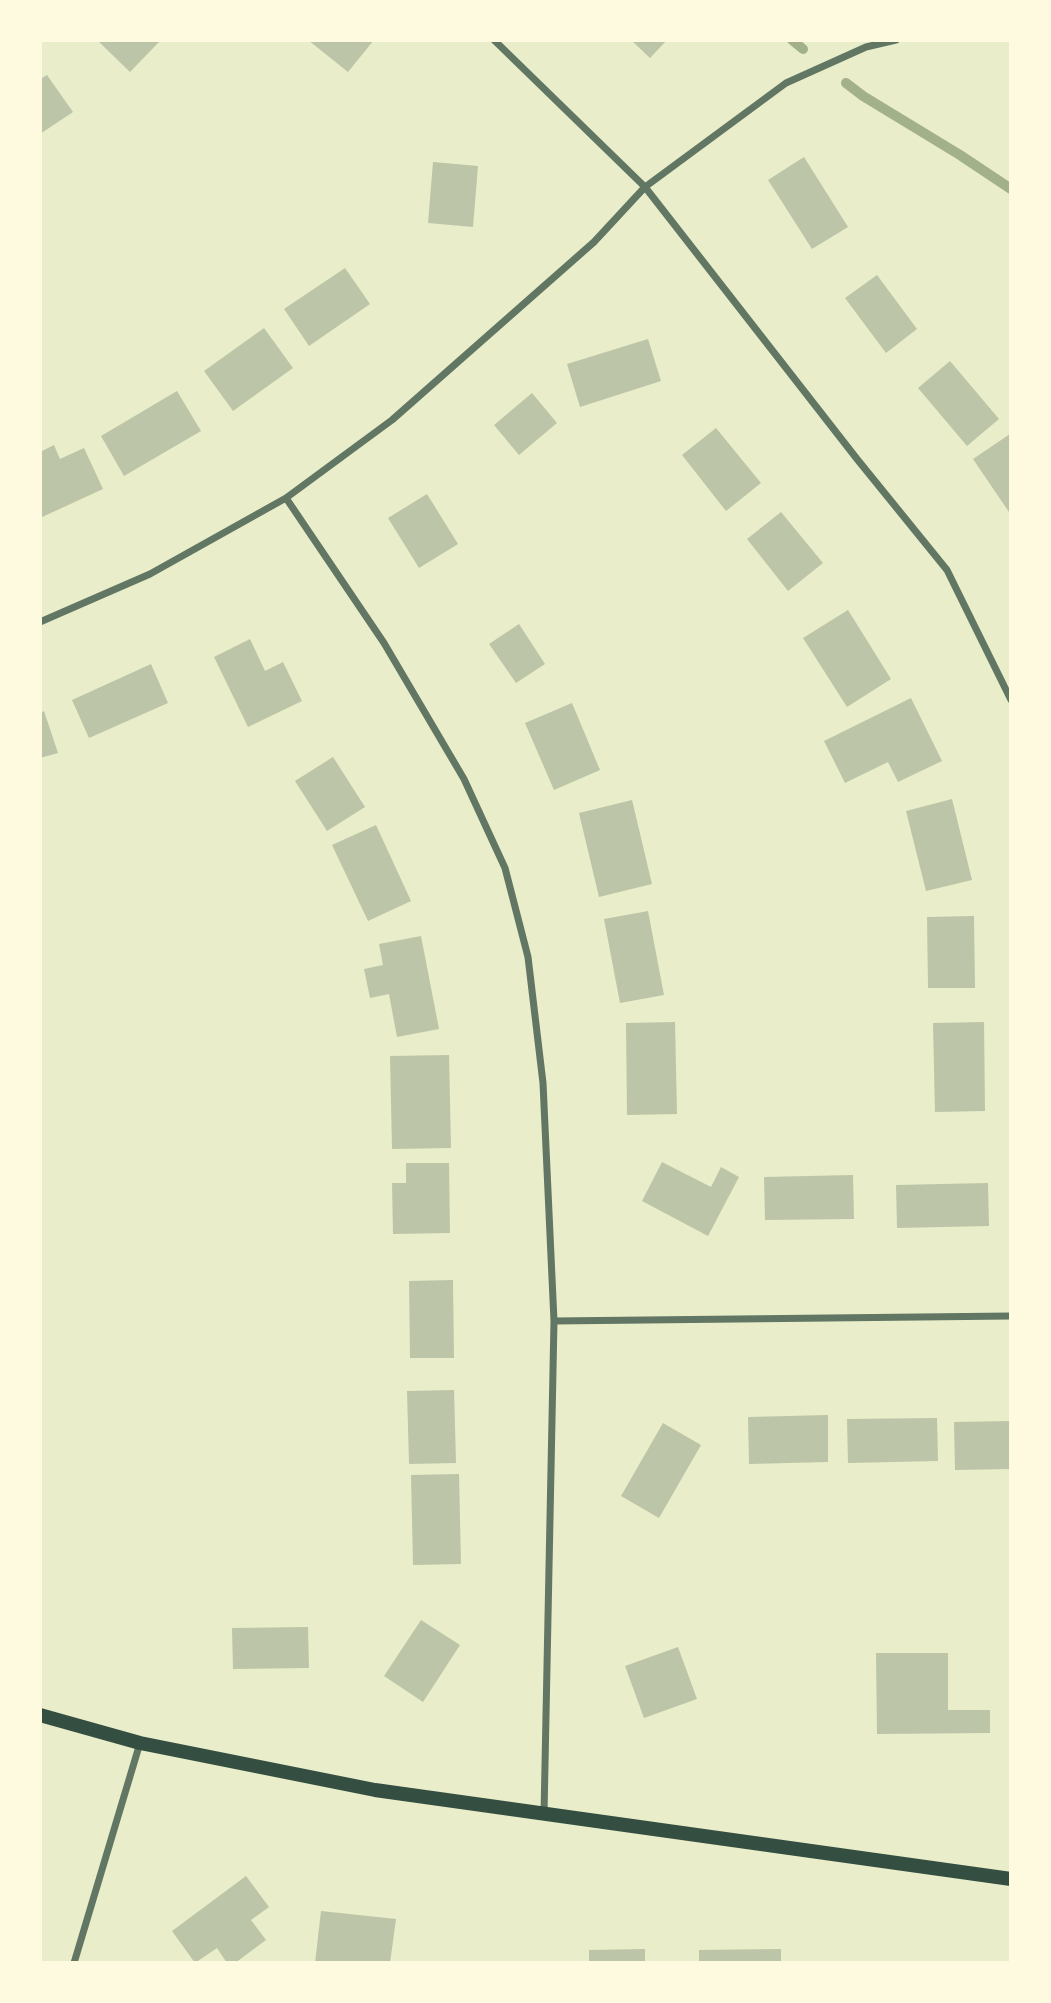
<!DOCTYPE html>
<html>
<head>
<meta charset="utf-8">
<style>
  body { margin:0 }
  #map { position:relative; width:1051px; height:2003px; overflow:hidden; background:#e9edc9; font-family:Signika,sans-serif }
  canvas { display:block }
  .frame { position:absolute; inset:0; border:42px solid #fefae0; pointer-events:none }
</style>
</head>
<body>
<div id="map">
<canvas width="1051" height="2003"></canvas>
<div class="frame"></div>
</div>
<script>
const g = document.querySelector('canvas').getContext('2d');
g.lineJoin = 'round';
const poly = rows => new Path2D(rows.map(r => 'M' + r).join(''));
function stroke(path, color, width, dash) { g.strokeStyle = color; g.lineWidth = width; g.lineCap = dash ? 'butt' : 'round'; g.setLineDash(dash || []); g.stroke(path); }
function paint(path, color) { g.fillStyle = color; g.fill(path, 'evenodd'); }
const stream = poly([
  [792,40,803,49],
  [846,83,863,96,960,155,1011,189]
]);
const building = poly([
  [97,40,161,40,130,72],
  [308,40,374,40,348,72],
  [631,40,667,40,650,58],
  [47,75,73,112,40,134,40,79],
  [804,157,848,227,812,249,768,180],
  [433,162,478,166,473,227,428,223],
  [345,268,370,304,309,346,284,309],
  [877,275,917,329,886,353,845,298],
  [264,328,293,368,233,411,204,371],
  [648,339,661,381,580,407,567,364],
  [950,361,999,419,967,446,918,388],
  [177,391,201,431,124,476,101,436],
  [532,393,557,423,519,455,494,425],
  [716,428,761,483,726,511,682,455],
  [1010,434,1011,436,1011,515,973,459],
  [54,445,60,459,84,448,103,489,40,518,40,452],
  [427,494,458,544,419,568,388,518],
  [781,512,823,563,788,591,747,539],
  [848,610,891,679,847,707,803,638],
  [519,624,545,664,516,683,489,644],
  [250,639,265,671,283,662,302,701,248,727,214,657],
  [151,664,168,703,89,738,72,700],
  [911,698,942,761,898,782,888,762,845,783,824,741],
  [572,703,600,770,554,790,525,723],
  [44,711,58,753,40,758,40,713],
  [333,757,365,807,327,831,295,781],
  [952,799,972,880,926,891,906,811],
  [632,800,652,884,599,897,579,813],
  [376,825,411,901,368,921,332,845],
  [648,911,664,995,620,1003,604,919],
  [974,916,975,988,928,988,927,917],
  [421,936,439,1029,397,1037,389,994,370,998,364,969,383,965,379,944],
  [675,1022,677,1114,627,1115,626,1023],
  [984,1022,985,1111,935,1112,933,1023],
  [449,1055,451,1148,392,1149,390,1056],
  [662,1162,711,1187,721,1167,739,1177,708,1236,642,1201],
  [406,1163,449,1163,450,1233,393,1234,392,1183,406,1183],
  [853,1175,854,1219,765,1220,764,1177],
  [988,1183,989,1226,897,1228,896,1185],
  [453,1280,454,1358,410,1358,409,1281],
  [454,1390,456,1463,409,1464,407,1391],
  [828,1415,828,1462,749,1464,748,1417],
  [937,1418,938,1461,848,1463,847,1419],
  [1011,1421,1011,1469,955,1470,954,1422],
  [663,1423,701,1445,659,1518,621,1496],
  [459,1474,461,1564,413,1565,411,1475],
  [421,1620,460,1645,423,1702,384,1676],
  [308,1627,309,1668,233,1669,232,1628],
  [678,1647,697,1699,644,1718,625,1666],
  [876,1653,948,1653,948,1710,990,1710,990,1733,877,1734],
  [246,1876,269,1907,251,1920,266,1940,235,1963,227,1963,217,1948,195,1963,172,1931],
  [321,1911,396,1919,390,1963,315,1963],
  [645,1949,645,1963,589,1963,589,1950],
  [781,1949,781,1963,699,1963,699,1950]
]);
const minor = poly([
  [494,40,645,187,857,459,947,570,1011,700],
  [286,498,384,643,464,779,505,868,528,957,543,1083,554,1321,544,1814],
  [40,622,150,574,286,498,392,420,594,242,645,187,786,83,866,47,896,40],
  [554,1321,1011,1316],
  [74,1963,140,1743]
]);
const secondary = poly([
  [40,1715,140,1743,375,1790,1011,1879]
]);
stroke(stream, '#a3b18a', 10);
paint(building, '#bcc5a7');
stroke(minor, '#617663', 7);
stroke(secondary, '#344e41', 14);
</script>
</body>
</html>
